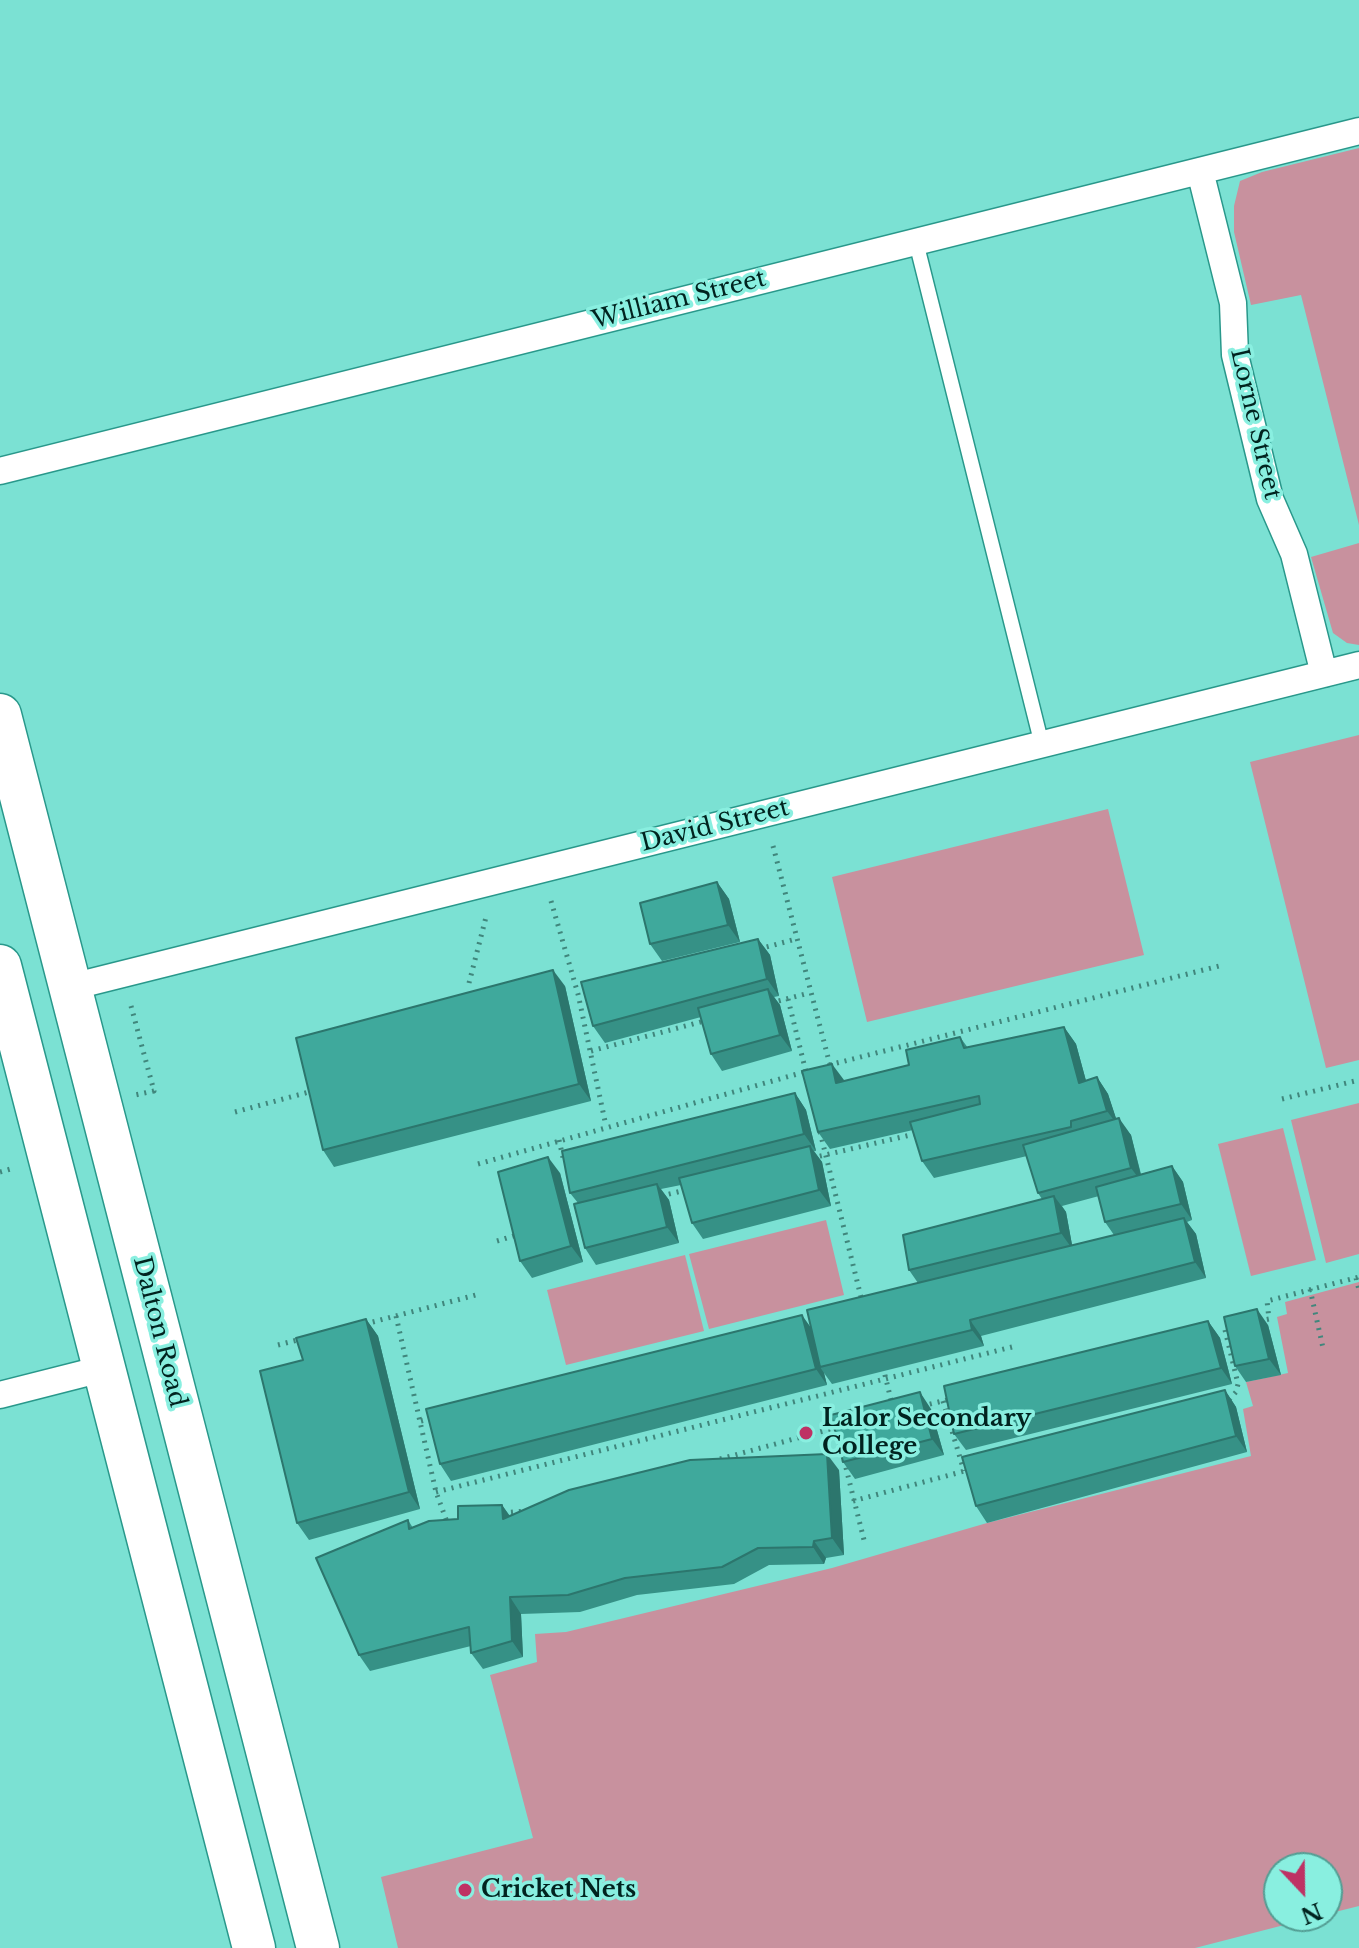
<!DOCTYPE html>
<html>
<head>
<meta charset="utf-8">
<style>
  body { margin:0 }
  #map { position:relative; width:1359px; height:1948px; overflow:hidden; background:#7be1d3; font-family:"Libre Baskerville",serif }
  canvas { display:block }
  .north { position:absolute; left:1263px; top:1852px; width:80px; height:80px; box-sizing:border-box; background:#89efe0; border:2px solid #539d93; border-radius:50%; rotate:158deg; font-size:22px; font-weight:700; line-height:32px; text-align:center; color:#01231f }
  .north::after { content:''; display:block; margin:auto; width:28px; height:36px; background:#be3264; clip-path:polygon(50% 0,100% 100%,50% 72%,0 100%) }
</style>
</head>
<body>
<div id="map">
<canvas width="1359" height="1948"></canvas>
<div class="north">N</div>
</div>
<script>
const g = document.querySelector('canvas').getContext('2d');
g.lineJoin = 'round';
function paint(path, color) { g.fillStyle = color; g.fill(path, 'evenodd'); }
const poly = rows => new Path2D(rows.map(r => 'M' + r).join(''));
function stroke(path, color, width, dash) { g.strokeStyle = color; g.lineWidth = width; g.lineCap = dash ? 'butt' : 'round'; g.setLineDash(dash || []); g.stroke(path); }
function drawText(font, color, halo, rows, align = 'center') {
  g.font = font + ' "Libre Baskerville",serif'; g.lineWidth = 7; g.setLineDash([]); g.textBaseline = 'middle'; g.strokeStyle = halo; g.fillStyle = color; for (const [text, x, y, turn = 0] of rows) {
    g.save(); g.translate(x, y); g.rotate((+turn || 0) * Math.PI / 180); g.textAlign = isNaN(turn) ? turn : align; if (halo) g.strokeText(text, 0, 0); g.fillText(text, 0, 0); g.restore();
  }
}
const green = poly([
  [1359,148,1359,525,1301,295,1251,305,1234,232,1234,206,1240,181,1262,172],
  [1359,543,1359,645,1347,643,1333,633,1311,557],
  [1359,735,1359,1060,1326,1068,1250,762],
  [1108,809,1144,955,867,1022,832,877],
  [1359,1103,1359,1254,1326,1263,1291,1120],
  [1283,1128,1316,1260,1251,1276,1218,1144],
  [826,1220,844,1295,709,1329,689,1254],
  [685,1255,704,1331,566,1365,547,1290],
  [1359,1282,1359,1906,1327,1914,1327,1868,1279,1868,1279,1916,1319,1916,1195,1948,398,1948,381,1877,533,1838,490,1675,537,1662,535,1634,566,1632,832,1568,987,1523,1251,1456,1243,1409,1253,1406,1246,1382,1288,1373,1277,1317,1287,1314,1285,1302]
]);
const path = poly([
  [773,846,830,1065],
  [551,901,578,994,606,1126],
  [759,949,796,939],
  [469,983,486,917],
  [788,999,806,1072],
  [771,1003,809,993],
  [131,1006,154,1091,135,1095],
  [591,1051,708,1020],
  [829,1065,1219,966],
  [1282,1099,1359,1080],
  [235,1112,309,1092],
  [820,1132,862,1301],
  [559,1140,564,1162],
  [812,1158,919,1133],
  [478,1164,808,1071],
  [0,1172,14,1168],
  [661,1196,686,1190],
  [497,1241,520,1234],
  [1356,1278,1359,1290],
  [1310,1289,1323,1348],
  [396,1316,436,1492,447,1522],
  [1259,1321,1269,1319,1267,1301,1359,1277],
  [365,1324,476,1295],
  [1225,1330,1238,1384,1236,1392,1226,1403],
  [278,1345,301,1339],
  [883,1367,892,1404],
  [943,1401,964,1471],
  [922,1406,951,1399],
  [421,1421,433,1418],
  [720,1459,838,1427],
  [844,1460,865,1544],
  [436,1492,1012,1347],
  [853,1501,972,1469],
  [503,1513,525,1511]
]);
const lane = poly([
  [916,242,1042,745]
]);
const street = poly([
  [1200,171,1233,303,1235,355,1270,499,1294,554,1324,674],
  [0,471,1359,131],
  [71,987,1359,665],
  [0,1395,102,1369]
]);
const primary = poly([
  [0,715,318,1948],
  [0,966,254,1948]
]);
const wall = poly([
  [717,882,729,899,740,942,662,961,650,944],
  [758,939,770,955,779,996,774,997,780,1005,792,1051,722,1071,711,1054,701,1017,605,1043,593,1026],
  [565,986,591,1101,334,1167,323,1150],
  [1064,1027,1076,1044,1086,1081,1097,1077,1108,1094,1116,1119,1131,1135,1141,1174,1172,1166,1183,1182,1192,1220,1187,1222,1196,1234,1206,1278,981,1336,984,1346,832,1384,824,1373,827,1385,451,1481,440,1464,811,1328,918,1283,909,1270,1042,1199,1038,1193,1027,1156,934,1178,922,1161,913,1130,830,1149,818,1132,844,1081,909,1065,960,1037,968,1048],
  [1099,1196,1105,1222,1114,1235,1072,1245,1066,1212,1062,1206],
  [795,1093,806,1110,816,1151,814,1151,822,1162,831,1206,703,1239,692,1223,681,1185,661,1189,669,1200,679,1243,596,1265,585,1248,578,1203,570,1193],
  [560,1173,583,1262,532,1278,520,1261],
  [366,1319,378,1336,420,1509,309,1540,297,1523,303,1360],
  [1208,1321,1220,1338,1232,1384,966,1450,954,1434],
  [1268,1325,1281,1375,1246,1382,1235,1366],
  [1225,1390,1236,1407,1247,1452,987,1523,976,1506],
  [931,1409,944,1455,855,1479,843,1462],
  [839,1470,844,1555,826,1558,824,1564,769,1565,734,1584,637,1595,580,1612,521,1614,523,1657,483,1669,471,1653,471,1646,370,1671,359,1655,408,1520,413,1528,458,1519,502,1505,510,1516]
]);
const shadedWall = poly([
  [717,882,729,899,740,942,728,925],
  [758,939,770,955,779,996,767,979],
  [553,970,565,986,591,1101,579,1084],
  [768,989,780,1005,792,1051,780,1035],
  [1064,1027,1076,1044,1091,1099,1079,1083],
  [832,1064,844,1080,848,1099,836,1083],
  [1097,1077,1108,1094,1119,1127,1107,1111],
  [795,1093,806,1110,816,1151,804,1134],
  [1119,1118,1131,1135,1143,1184,1131,1168],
  [810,1146,822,1162,831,1206,819,1190],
  [548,1157,560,1173,583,1262,571,1246],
  [1172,1166,1183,1182,1192,1220,1181,1204],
  [657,1184,669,1200,679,1243,667,1227],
  [1054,1196,1066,1212,1073,1250,1061,1233],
  [1184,1218,1196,1234,1206,1278,1195,1262],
  [1257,1309,1268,1325,1281,1375,1269,1359],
  [802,1315,814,1332,820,1367,824,1373,827,1385,816,1369],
  [366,1319,378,1336,420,1509,409,1492],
  [970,1320,981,1336,984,1346,972,1330],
  [1208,1321,1220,1338,1232,1384,1221,1368],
  [1225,1390,1236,1407,1247,1452,1236,1436],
  [920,1392,931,1409,944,1455,932,1439],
  [827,1454,839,1470,844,1555,832,1538],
  [502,1505,513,1521,503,1519],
  [814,1541,826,1558,824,1564,813,1547],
  [510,1597,521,1614,523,1657,512,1641]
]);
const building = poly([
  [717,882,728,925,650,944,640,903,717,882],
  [758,939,767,979,593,1026,581,982,758,939],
  [553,970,579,1084,323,1150,296,1038,553,970],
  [768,989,780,1035,711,1054,698,1008,768,989],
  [1064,1027,1079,1083,1097,1077,1107,1111,1071,1121,1071,1127,922,1161,910,1122,980,1104,979,1096,818,1132,802,1071,832,1064,836,1083,909,1065,906,1050,960,1037,964,1048,1064,1027],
  [795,1093,804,1134,570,1193,562,1151,795,1093],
  [1119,1118,1131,1168,1038,1193,1023,1145,1119,1118],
  [810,1146,819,1190,692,1223,679,1178,810,1146],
  [548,1157,571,1246,520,1261,498,1172,548,1157],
  [1172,1166,1181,1204,1105,1222,1096,1187,1172,1166],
  [657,1184,667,1227,585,1248,574,1204,657,1184],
  [1054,1196,1061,1233,909,1270,903,1235,1054,1196],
  [1184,1218,1195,1262,970,1320,972,1330,820,1367,807,1310,1184,1218],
  [1257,1309,1269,1359,1235,1366,1224,1317,1257,1309],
  [802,1315,816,1369,440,1464,426,1409,802,1315],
  [366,1319,409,1492,297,1523,260,1371,303,1360,296,1338,366,1319],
  [1208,1321,1221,1368,954,1434,944,1386,1208,1321],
  [1225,1390,1236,1436,976,1506,962,1457,1225,1390],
  [920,1392,932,1439,843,1462,831,1415,920,1392],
  [827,1454,832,1538,814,1541,813,1547,758,1548,722,1567,625,1578,568,1595,510,1597,512,1641,471,1653,469,1627,359,1655,316,1558,408,1520,409,1529,429,1521,458,1519,458,1506,502,1505,503,1519,569,1490,690,1460,827,1454]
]);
const markers = [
  [806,1433,8,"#be3264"],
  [465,1890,8,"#be3264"]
];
const streetNames = [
  ["William Street",679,300,-14],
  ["Lorne Street",1255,424,77],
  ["David Street",715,826,-14],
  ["Dalton Road",159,1332,76]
];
const poiNames = [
  ["Lalor Secondary",822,1419],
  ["College",822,1447],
  ["Cricket Nets",481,1890]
];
paint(green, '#c8919e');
stroke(lane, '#29988b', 17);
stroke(street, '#29988b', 29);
stroke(primary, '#29988b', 45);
stroke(path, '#40867c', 5, [2, 6]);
stroke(lane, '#fff', 14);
stroke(street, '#fff', 26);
stroke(primary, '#fff', 42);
paint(wall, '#369186');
paint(shadedWall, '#2c766d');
paint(building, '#3fa99c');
stroke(building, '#2c766d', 2);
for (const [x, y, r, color] of markers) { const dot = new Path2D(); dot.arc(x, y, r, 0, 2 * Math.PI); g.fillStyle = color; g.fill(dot); stroke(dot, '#89efe0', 3); }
drawText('24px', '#01231f', '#89efe0', streetNames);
drawText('bold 24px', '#01231f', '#89efe0', poiNames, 'left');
</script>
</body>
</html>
